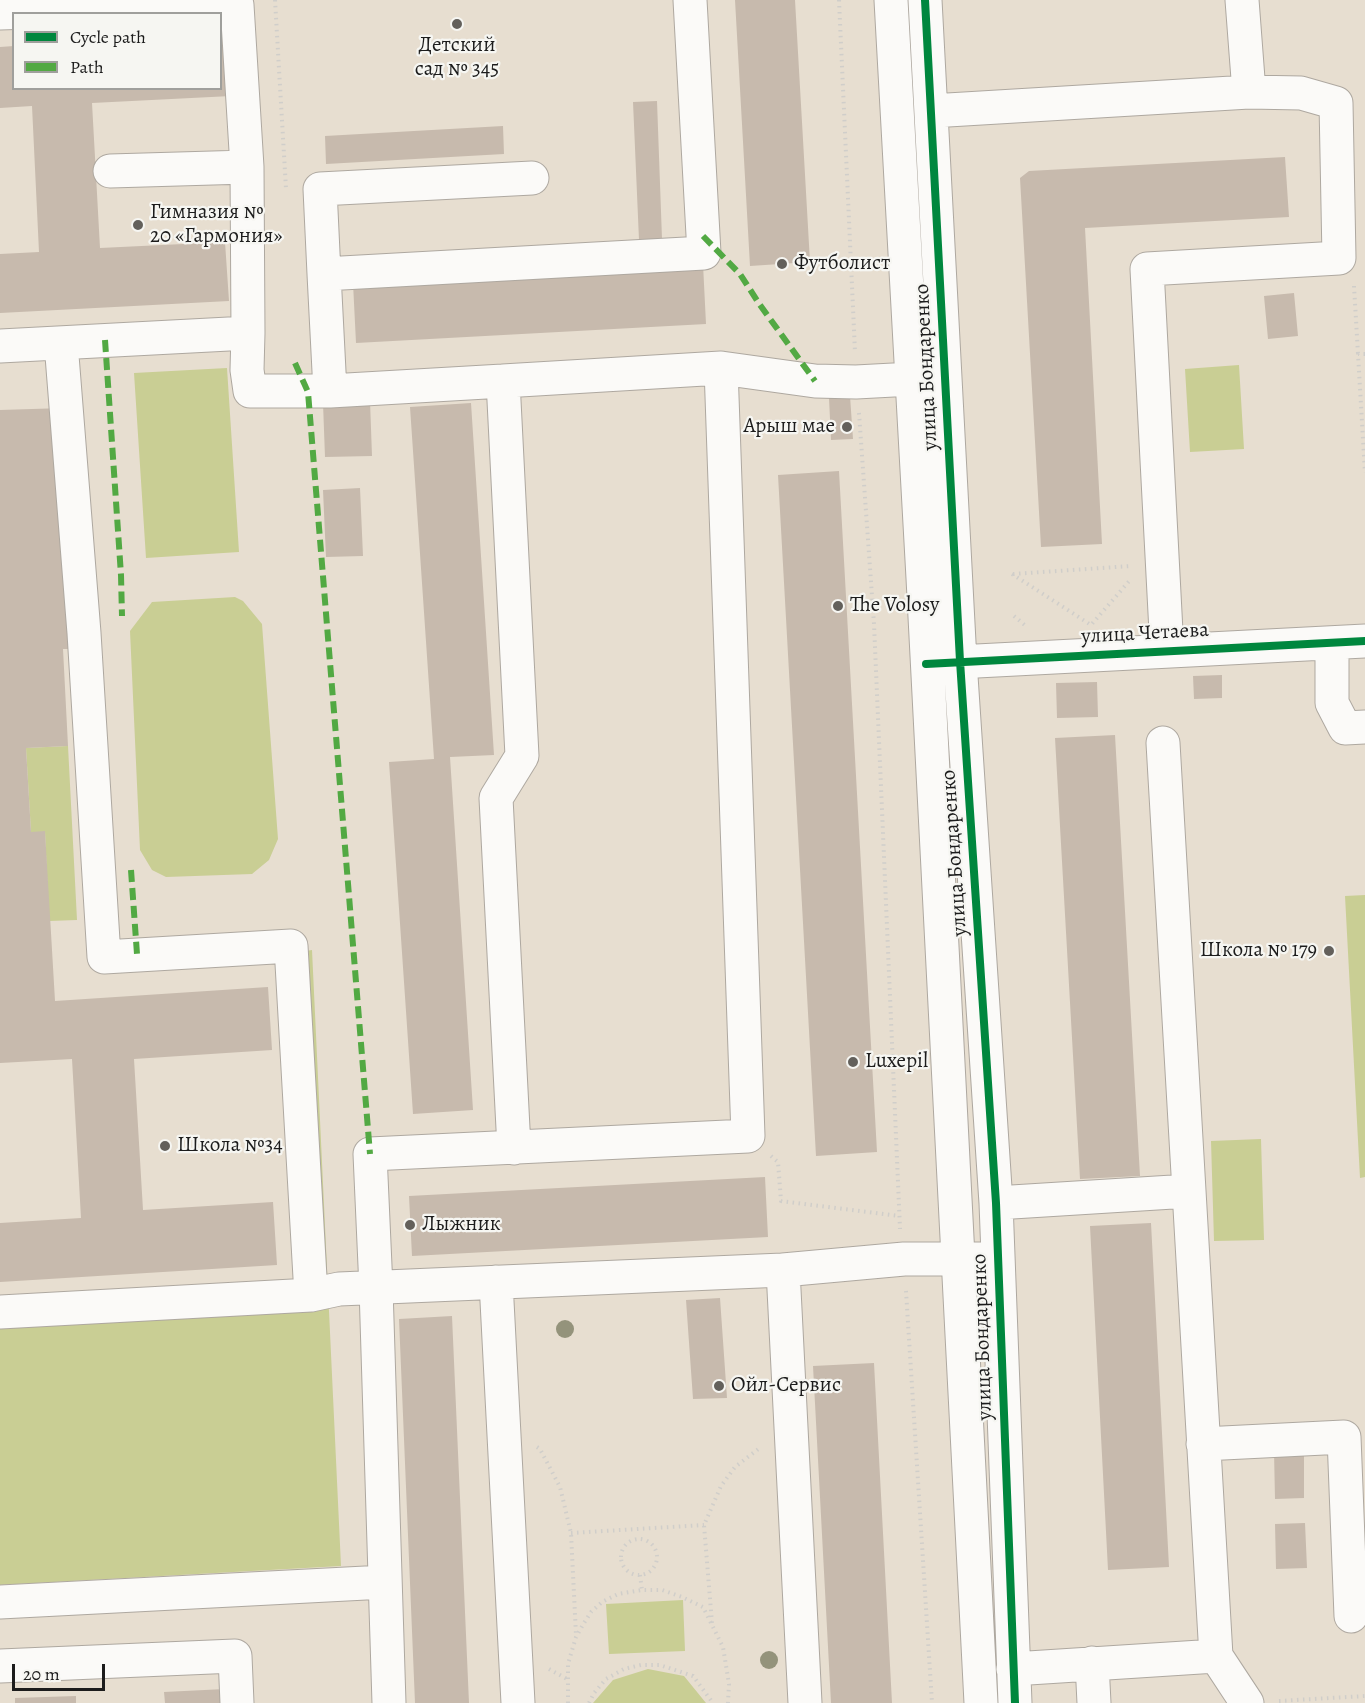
<!DOCTYPE html>
<html>
<head>
<meta charset="utf-8">
<style>
  body { margin:0 }
  #map { position:relative; width:1365px; height:1703px; overflow:hidden; background:#e7ded0; font-family:Alegreya,serif }
  canvas { display:block }
  .legend { position:absolute; left:12px; top:12px; width:210px; height:78px; box-sizing:border-box; background:#f6f6f2; border:2px solid #9f9f9c; margin:0; padding:8px 10px; list-style:none; font-size:18px; color:#1c1c1c }
  .legend li { display:flex; align-items:center; gap:12px; height:30px }
  .legend b { width:30px; border:2px solid #9f9f9c }
  .scale { position:absolute; left:12px; top:1664px; width:93px; height:27px; box-sizing:border-box; border:3px solid #1c1c1c; border-top:0; padding-left:8px; font-size:18px; line-height:21px; white-space:nowrap; color:#1c1c1c; -webkit-text-stroke:4px #f6f6f2; paint-order:stroke }
</style>
</head>
<body>
<div id="map">
<canvas width="1365" height="1703"></canvas>
<ul class="legend">
<li><b style="height:8px;background:#00873e"></b>Cycle path</li>
<li><b style="height:8px;background:#52a943"></b>Path</li>
</ul>
<div class="scale">20 m</div>
</div>
<script>
const g = document.querySelector('canvas').getContext('2d');
g.lineJoin = 'round';
function paint(path, color) { g.fillStyle = color; g.fill(path, 'evenodd'); }
const poly = rows => new Path2D(rows.map(r => 'M' + r).join(''));
function stroke(path, color, width, dash) { g.strokeStyle = color; g.lineWidth = width; g.lineCap = dash ? 'butt' : 'round'; g.setLineDash(dash || []); g.stroke(path); }
function drawText(font, color, halo, rows, align = 'center') {
  g.font = font + ' Alegreya,serif'; g.lineWidth = 4.5; g.setLineDash([]); g.textBaseline = 'middle'; g.strokeStyle = halo; g.fillStyle = color; for (const [text, x, y, turn = 0] of rows) {
    g.save(); g.translate(x, y); g.rotate((+turn || 0) * Math.PI / 180); g.textAlign = isNaN(turn) ? turn : align; if (halo) g.strokeText(text, 0, 0); g.fillText(text, 0, 0); g.restore();
  }
}
const green = poly([
  [1239,365,1244,449,1190,452,1185,369],
  [227,368,239,552,146,558,134,373],
  [235,597,243,601,262,624,278,839,269,860,252,874,166,877,152,870,140,850,130,631,152,602],
  [68,746,77,920,49,921,45,832,31,832,26,748],
  [1365,895,1365,1177,1360,1178,1345,896],
  [312,950,341,1566,0,1585,0,1329,318,1305,293,953],
  [1261,1139,1264,1240,1214,1241,1211,1141],
  [683,1600,685,1651,609,1654,606,1604],
  [648,1669,684,1676,706,1703,593,1703,613,1680]
]);
const building = poly([
  [735,0,795,0,810,262,750,266],
  [227,35,231,96,92,103,100,248,225,242,229,301,0,313,0,254,39,252,32,106,0,108,0,47,14,46,14,88,220,88,220,36],
  [657,101,662,239,639,240,633,102],
  [503,126,504,154,326,164,325,136],
  [1285,157,1289,217,1085,228,1102,544,1041,547,1020,178,1029,171],
  [703,264,706,324,356,343,353,283],
  [1294,293,1298,336,1268,339,1264,296],
  [850,396,853,439,831,440,829,398],
  [370,401,372,456,325,457,323,403],
  [471,403,494,755,450,757,473,1110,413,1114,389,762,434,759,410,407],
  [64,408,75,649,63,649,68,746,26,748,31,832,45,831,55,1001,268,987,272,1050,134,1059,143,1210,273,1202,277,1265,0,1282,0,1223,81,1218,72,1059,0,1063,0,410],
  [839,471,877,1152,816,1156,778,475],
  [360,488,363,556,326,557,323,490],
  [1222,675,1222,698,1194,699,1193,676],
  [1097,682,1098,717,1057,718,1056,683],
  [1115,735,1140,1176,1080,1179,1055,738],
  [765,1177,768,1237,412,1256,409,1196],
  [1151,1223,1169,1567,1108,1570,1090,1226],
  [720,1298,727,1398,693,1399,686,1300],
  [452,1316,469,1703,415,1703,399,1319],
  [874,1363,892,1703,831,1703,813,1366],
  [1304,1450,1304,1498,1275,1499,1274,1451],
  [1305,1523,1307,1568,1276,1569,1275,1524],
  [225,1689,226,1703,165,1703,164,1692],
  [76,1696,76,1703,15,1703,15,1698]
]);
const path = poly([
  [275,0,286,189],
  [839,0,855,352],
  [1354,286,1358,354,1361,355],
  [1365,354,1358,354,1365,473],
  [859,413,874,624,900,1229],
  [1012,574,1091,625,1131,579],
  [1013,574,1131,566],
  [1014,616,1027,627],
  [771,1156,778,1162,781,1201,899,1216],
  [906,1291,932,1703],
  [537,1447,540,1449,560,1487,571,1533,576,1635],
  [571,1533,704,1525],
  '621 1557a18 18 0 1 1 36 0a18 18 0 1 1-36 0Z',
  [640,1575,642,1590],
  [712,1623,704,1525,721,1486,735,1467,761,1447],
  [549,1669,567,1679],
  [1279,1701,1365,1696],
  [568,1703,568,1664,576,1637,584,1623,591,1612,602,1602,618,1594,642,1590,662,1590,682,1597,703,1607,723,1647,729,1684,728,1703],
  [589,1703,594,1693,606,1679,624,1669,641,1665,660,1665,693,1676,713,1703]
]);
const minor = poly([
  [891,0,923,578,981,1703],
  [925,0,960,661,996,1203,1015,1703],
  [1242,0,1249,92],
  [0,13,237,5,247,167,248,333],
  [931,111,1249,92,1301,93,1336,103,1339,258,1147,269,1167,651],
  [110,171,247,167],
  [324,274,320,189,532,178],
  [61,343,84,633,104,957,291,946,311,1295],
  [0,346,248,333,247,370,250,391,330,391],
  [503,381,330,391,324,274,704,253,690,0],
  [1332,643,1332,703,1345,728,1365,727],
  [938,663,1365,641],
  [1163,743,1216,1656,1247,1703],
  [514,1148,496,798,522,756,503,381,721,368,815,381,856,382,931,378],
  [996,1203,1189,1191],
  [496,1282,518,1703],
  [0,1312,311,1295,339,1289,783,1270],
  [1203,1444,1344,1437,1351,1616],
  [0,1602,385,1582],
  [1092,1663,1094,1703],
  [0,1666,235,1656,237,1703],
  [1013,1669,1216,1656],
  [389,1703,376,1288,370,1154,748,1136,721,368],
  [805,1703,783,1270,904,1259,980,1259]
]);
const quiet = poly([
  [703,236,740,274,760,305,815,381],
  [105,340,121,575,122,616],
  [295,363,308,392,370,1154],
  [131,870,137,954]
]);
const cycleway = poly([
  [925,0,960,661,996,1203,1015,1703],
  [926,664,1365,641]
]);
const trees = [
  [565,1329],
  [769,1660]
];
const markers = [
  [457,24,6,"#63605b"],
  [138,225,6,"#63605b"],
  [782,264,6,"#63605b"],
  [847,427,6,"#63605b"],
  [838,606,6,"#63605b"],
  [1329,951,6,"#63605b"],
  [853,1062,6,"#63605b"],
  [165,1146,6,"#63605b"],
  [410,1225,6,"#63605b"],
  [719,1386,6,"#63605b"]
];
const poiNames = [
  ["Детский",457,46,"center"],
  ["сад № 345",457,70,"center"],
  ["Гимназия №",150,213],
  ["20 «Гармония»",150,237],
  ["Футболист",794,264],
  ["Арыш мае",835,427,"right"],
  ["The Volosy",850,606],
  ["Школа № 179",1317,951,"right"],
  ["Luxepil",865,1062],
  ["Школа №34",177,1146],
  ["Лыжник",422,1225],
  ["Ойл-Сервис",731,1386]
];
const streetNames = [
  ["улица Бондаренко",927,367,-93],
  ["улица Четаева",1145,634,-3],
  ["улица Бондаренко",955,853,-94],
  ["улица Бондаренко",983,1337,-92]
];
paint(green, '#c9ce94');
paint(building, '#c7baad');
stroke(minor, '#aea8a0', 35);
stroke(path, '#d0ceca', 4, [1.5, 4.5]);
stroke(minor, '#fbfaf8', 33);
stroke(quiet, '#52a943', 6, [12, 6]);
stroke(cycleway, '#00873e', 8);
g.fillStyle = '#94937b';
for (const [x, y] of trees) { g.beginPath(); g.arc(x, y, 9, 0, 2 * Math.PI); g.fill(); }
for (const [x, y, r, color] of markers) { const dot = new Path2D(); dot.arc(x, y, r, 0, 2 * Math.PI); g.fillStyle = color; g.fill(dot); stroke(dot, '#f6f6f2', 2); }
drawText('21px', '#1c1c1c', '#f6f6f2', poiNames, 'left');
drawText('21px', '#1c1c1c', '#f6f6f2', streetNames);
</script>
</body>
</html>
